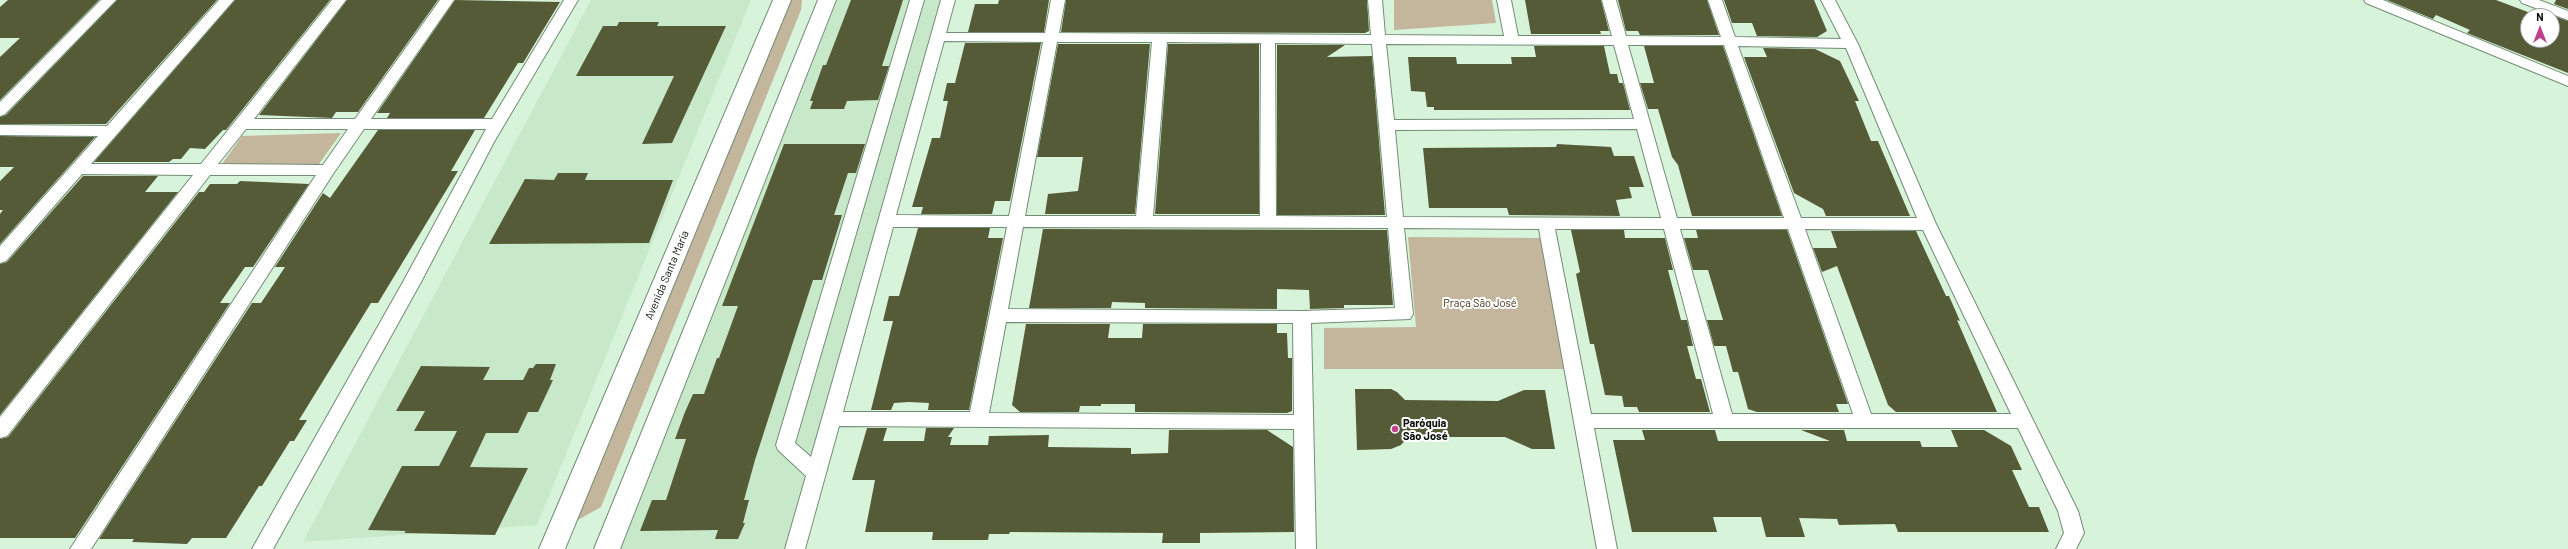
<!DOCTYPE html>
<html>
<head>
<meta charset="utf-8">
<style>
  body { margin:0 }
  #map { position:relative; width:2568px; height:549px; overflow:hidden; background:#d7f3d9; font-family:Barlow,sans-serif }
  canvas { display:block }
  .north { position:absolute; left:2520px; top:8px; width:40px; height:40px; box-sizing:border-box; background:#fff; border:1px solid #9b9f9b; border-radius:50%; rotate:0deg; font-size:11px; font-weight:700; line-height:16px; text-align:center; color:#050e06 }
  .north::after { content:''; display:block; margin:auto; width:14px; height:18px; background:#bf418d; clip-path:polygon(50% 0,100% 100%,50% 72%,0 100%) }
</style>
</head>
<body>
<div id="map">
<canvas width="2568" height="549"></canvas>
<div class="north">N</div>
</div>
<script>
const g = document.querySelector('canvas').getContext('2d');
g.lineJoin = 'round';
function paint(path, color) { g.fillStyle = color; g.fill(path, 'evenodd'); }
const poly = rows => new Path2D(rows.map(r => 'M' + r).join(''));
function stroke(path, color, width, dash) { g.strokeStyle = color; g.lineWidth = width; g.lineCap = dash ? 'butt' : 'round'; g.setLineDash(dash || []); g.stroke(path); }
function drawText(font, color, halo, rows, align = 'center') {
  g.font = font + ' Barlow,sans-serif'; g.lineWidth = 4; g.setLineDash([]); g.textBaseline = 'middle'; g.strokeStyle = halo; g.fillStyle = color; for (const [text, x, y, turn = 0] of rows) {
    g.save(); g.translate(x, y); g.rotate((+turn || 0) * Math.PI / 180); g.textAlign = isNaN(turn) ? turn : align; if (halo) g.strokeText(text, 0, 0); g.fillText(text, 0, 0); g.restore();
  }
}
const built = poly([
  [591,0,751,0,537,525,303,542],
  [825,0,946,0,795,549,607,549]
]);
const green = poly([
  [786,0,802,0,801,10,601,507,569,525],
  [1394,0,1492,0,1496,23,1394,30],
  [341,133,319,164,222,164,242,136],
  [1408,237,1540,238,1566,369,1324,369,1324,328,1416,327]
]);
const building = poly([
  [8,0,99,0,0,100,0,57,20,38,0,38,0,7],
  [117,0,217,0,106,124,0,124,0,117,6,115],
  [235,0,330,0,226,130,223,130,205,149,190,148,181,159,173,159,169,162,94,162],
  [347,0,438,0,358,112,336,112,332,118,259,115],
  [455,0,560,2,523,63,518,63,484,118,387,118,390,113,377,113],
  [851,0,903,0,882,66,889,66,878,100,847,101,844,109,810,109,813,101,810,101,823,65,826,65],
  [999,0,1049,0,1044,32,968,32,975,4,998,4],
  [1066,0,1367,0,1369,31,1365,33,1061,32],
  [1525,0,1601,0,1609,31,1600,31,1601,34,1531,34],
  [1618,0,1707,0,1719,35,1640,35,1638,31,1626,31],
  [1724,0,1814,0,1827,31,1817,37,1757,36,1752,23,1732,23],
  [2387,0,2496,0,2533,14,2536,10,2568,21,2568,73,2467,33,2470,30,2436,15,2433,19],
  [2528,16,2552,16,2552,40,2528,40],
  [2556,0,2568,0,2568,9,2554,4],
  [619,22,659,22,657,26,726,26,672,143,642,144,674,76,576,76,603,26,617,26],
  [965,43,1041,43,1010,201,995,201,992,214,921,214,923,207,912,207,932,138,940,138,948,101,943,101,947,83,955,83],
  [1058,44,1150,44,1135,214,1045,214,1048,194,1078,191,1083,157,1037,157],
  [1168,44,1259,44,1259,214,1155,214],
  [1277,45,1345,45,1327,57,1372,56,1385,215,1277,215],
  [1534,46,1604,46,1610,74,1617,74,1619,83,1623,83,1630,110,1434,110,1434,107,1427,107,1425,92,1411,91,1408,57,1456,57,1457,64,1512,64,1511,57,1536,57],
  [1644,46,1723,46,1782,216,1692,216,1678,165,1672,157,1658,109,1648,109,1640,83,1654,83],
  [1763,48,1815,49,1840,61,1859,101,1855,101,1871,141,1878,141,1910,216,1826,216,1823,209,1794,193,1744,57,1767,57],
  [378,130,475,130,451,171,458,171,378,303,371,303,299,420,307,420,294,441,290,441,262,486,259,486,226,538,192,538,187,544,132,542,134,539,99,539,252,303,261,303,285,267,275,267,323,193,330,198],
  [0,136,95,137,0,244,0,214,3,210,0,210,0,181,14,167,0,167],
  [784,144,865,144,856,173,848,173,834,215,842,215,822,280,813,280,755,460,744,500,749,500,743,523,745,523,738,539,715,539,718,530,640,531,652,500,666,500,686,439,675,439,685,412,693,394,704,394,717,358,719,358,738,306,722,306],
  [1557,144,1611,147,1614,156,1634,156,1644,187,1629,187,1632,198,1616,200,1620,216,1509,215,1507,208,1429,208,1423,148,1556,147],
  [558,173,588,173,585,180,673,180,649,243,489,244,525,179,554,180],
  [83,176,158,176,145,192,178,192,0,415,0,264,7,262],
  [240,181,309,184,253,267,245,267,220,303,230,303,75,538,0,538,0,439,8,437,199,192,204,192,210,184,237,184],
  [918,228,990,228,988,238,1003,238,969,410,928,410,929,403,909,402,894,403,891,410,871,410,893,321,883,321,889,296,899,296],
  [1043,229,1387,230,1393,305,1344,305,1344,308,1310,309,1309,290,1277,289,1277,309,1145,308,1145,303,1112,302,1111,308,1029,308],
  [1571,230,1624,230,1625,238,1665,238,1673,270,1668,270,1681,320,1687,320,1693,346,1687,346,1696,379,1701,379,1710,412,1639,412,1637,407,1624,407,1622,396,1605,395,1594,344,1590,344,1576,274,1580,272],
  [1696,230,1787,230,1848,404,1836,404,1839,412,1757,412,1748,409,1738,372,1733,372,1726,346,1714,346,1707,320,1723,320,1708,270,1693,270,1684,238,1698,238],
  [1831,231,1916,231,1946,296,1949,296,1960,321,1957,320,1997,412,1896,412,1888,405,1837,266,1822,272,1813,248,1837,248],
  [1026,324,1110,324,1108,338,1142,338,1143,324,1277,324,1277,333,1287,333,1288,358,1292,358,1292,411,1287,413,1135,412,1135,404,1101,404,1101,406,1080,406,1079,412,1020,412,1012,405],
  [536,364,556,364,550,380,553,380,538,412,528,412,518,433,486,433,470,467,528,468,495,535,404,533,406,531,368,530,402,466,439,466,457,431,414,431,425,411,396,411,421,366,490,367,483,380,523,380,529,368,533,368],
  [1355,389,1391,389,1397,392,1405,400,1498,401,1524,390,1545,390,1555,449,1532,449,1505,437,1408,437,1401,445,1391,449,1357,450],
  [867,428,887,428,883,441,924,441,926,428,954,428,948,437,952,437,950,445,988,445,989,436,1049,435,1048,447,1131,448,1131,454,1168,453,1169,430,1267,430,1293,447,1294,532,1200,533,1200,543,1162,543,1163,533,1010,532,1009,534,989,534,988,540,932,540,933,532,865,532,875,480,852,480],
  [1642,430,1715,430,1718,441,1830,441,1801,430,1844,430,1847,441,1920,441,1922,447,1958,447,1951,430,1984,430,2011,446,2022,470,2012,470,2029,507,2039,507,2049,532,1898,532,1895,524,1839,525,1837,519,1799,518,1805,537,1766,537,1761,517,1713,517,1717,532,1632,532,1613,440,1645,440]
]);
const street = poly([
  [101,0,116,0,5,114,0,116,0,102,101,0],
  [219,0,234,0,91,164,201,164,332,0,346,0,254,119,355,119,440,0,454,0,371,119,492,119,564,0,578,0,494,142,421,282,273,549,252,549,403,282,486,129,364,129,333,174,91,549,70,549,316,175,210,175,7,436,0,438,0,417,193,175,82,174,6,261,0,263,0,246,98,136,0,135,0,125,107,126,219,0],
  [246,129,348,129,323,165,218,164,246,129],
  [910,0,924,0,795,443,811,457,941,0,955,0,946,33,1045,33,1051,0,1065,0,1059,33,1371,35,1368,0,1382,0,1385,35,1504,36,1497,0,1511,0,1518,36,1612,36,1602,0,1616,0,1626,36,1721,37,1708,0,1722,0,1735,37,1841,39,1821,0,1835,0,1858,44,1936,224,2078,511,2084,533,2076,549,2056,549,2064,533,2058,511,2018,428,1594,428,1617,549,1597,549,1539,229,1404,228,1413,314,1410,319,1311,323,1316,549,1296,549,1294,429,839,426,805,549,785,549,806,476,778,450,776,445,910,0],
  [944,41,1043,42,1009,216,896,215,944,41],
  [1057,42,1152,42,1136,216,1025,216,1057,42],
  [1167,42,1261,43,1260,216,1153,216,1167,42],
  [1275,43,1372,44,1387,217,1276,216,1275,43],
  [1386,44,1614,45,1634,119,1394,120,1386,44],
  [1628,45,1724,45,1784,218,1677,218,1628,45],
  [1738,46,1846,48,1917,218,1801,218,1738,46],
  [1637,129,1661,218,1403,217,1395,130,1637,129],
  [893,227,1007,227,970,412,843,412,893,227],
  [1023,227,1388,228,1395,308,1302,311,1008,309,1023,227],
  [1555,229,1664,229,1713,414,1591,414,1555,229],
  [1680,229,1788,229,1853,414,1732,414,1680,229],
  [1805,229,1923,230,2011,414,1871,414,1805,229],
  [1006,322,1293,323,1294,415,989,413,1006,322],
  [2364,0,2383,0,2568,76,2568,86,2366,3,2364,0],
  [2520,0,2539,0,2568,11,2568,20,2522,3,2520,0]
]);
const secondary = poly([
  [773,0,791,0,565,549,539,549,773,0],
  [818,0,836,0,620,549,594,549,818,0]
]);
const markers = [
  [1395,429,4,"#bf418d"]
];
const streetNames = [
  ["Avenida Santa Maria",667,275,-67]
];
const parkNames = [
  ["Praça São José",1480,303]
];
const poiNames = [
  ["Paróquia",1403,423],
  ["São José",1403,436]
];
paint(built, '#c7e9c9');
paint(green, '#c4b69c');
paint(building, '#565b37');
stroke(street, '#738d75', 2);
stroke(secondary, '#738d75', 2);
paint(street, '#fff');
paint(secondary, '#fff');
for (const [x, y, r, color] of markers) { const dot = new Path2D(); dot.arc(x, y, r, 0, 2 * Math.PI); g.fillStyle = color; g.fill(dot); stroke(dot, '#fff', 1.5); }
drawText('11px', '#050e06', '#fff', streetNames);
drawText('11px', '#3d2e0f', '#fff', parkNames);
drawText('bold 11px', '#050e06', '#fff', poiNames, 'left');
</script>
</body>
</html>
